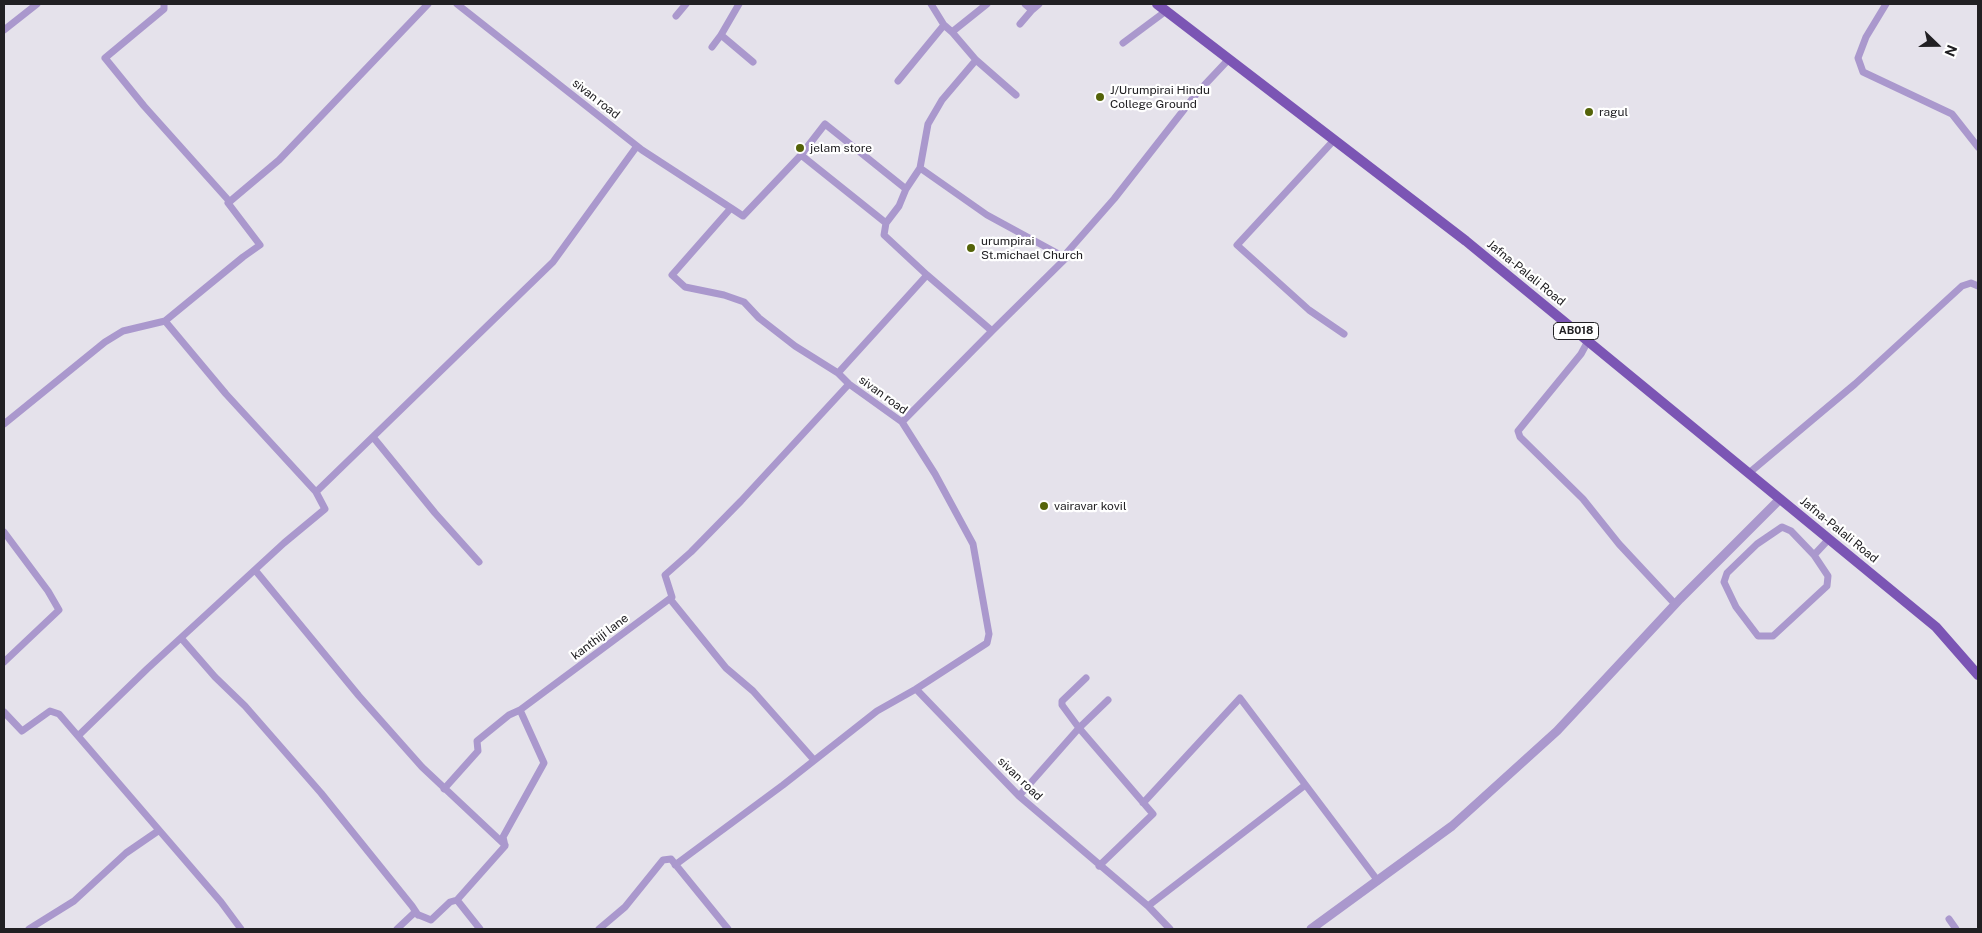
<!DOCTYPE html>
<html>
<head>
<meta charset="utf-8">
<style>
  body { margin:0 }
  #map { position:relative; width:1982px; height:933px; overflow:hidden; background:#e5e2eb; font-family:"Public Sans",sans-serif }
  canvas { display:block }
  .frame { position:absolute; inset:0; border:5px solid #212023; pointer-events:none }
  .north { position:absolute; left:1912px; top:20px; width:50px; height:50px; -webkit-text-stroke:4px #fff; paint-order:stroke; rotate:112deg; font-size:14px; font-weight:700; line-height:20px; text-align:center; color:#212023 }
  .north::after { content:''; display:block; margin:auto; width:18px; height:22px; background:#212023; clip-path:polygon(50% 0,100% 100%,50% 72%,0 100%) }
</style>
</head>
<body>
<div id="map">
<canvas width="1982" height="933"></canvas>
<div class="frame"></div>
<div class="north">N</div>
</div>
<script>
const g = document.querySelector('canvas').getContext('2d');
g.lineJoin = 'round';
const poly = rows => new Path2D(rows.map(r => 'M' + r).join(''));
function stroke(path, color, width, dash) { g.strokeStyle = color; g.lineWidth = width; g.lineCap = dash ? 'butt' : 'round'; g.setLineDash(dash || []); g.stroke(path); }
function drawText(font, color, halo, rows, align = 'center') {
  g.font = font + ' "Public Sans",sans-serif'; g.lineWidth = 4.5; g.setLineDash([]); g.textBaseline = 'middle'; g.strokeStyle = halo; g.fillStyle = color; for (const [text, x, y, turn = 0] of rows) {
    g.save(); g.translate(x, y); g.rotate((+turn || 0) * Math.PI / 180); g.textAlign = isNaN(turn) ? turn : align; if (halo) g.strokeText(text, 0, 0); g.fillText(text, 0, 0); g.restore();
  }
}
const minor = poly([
  [164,4,164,9,105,58,144,106,230,202],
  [457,4,642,150,731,208,672,275,685,287,724,295,744,302,759,318,795,346,838,373,849,384,902,422,935,474,973,544,989,634,987,643,916,689,1019,796,1148,906,1170,929],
  [739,4,721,35,753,62],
  [931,4,944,25,952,32,987,4],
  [1886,4,1866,37,1858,58,1863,72,1952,114,1978,147],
  [1032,10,1039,4],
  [676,16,686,4],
  [1020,24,1032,10,1025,4],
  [4,30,37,4],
  [1123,43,1166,11],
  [712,47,721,35],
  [976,60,1016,95],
  [898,81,944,25],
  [1334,140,1237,245,1309,310,1344,334],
  [801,155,825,124,906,189],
  [920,168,987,215,1066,258,992,331,927,275],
  [731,208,743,216,801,155,886,223],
  [1063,257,1114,199,1197,93,1229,59],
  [165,321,226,394,316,492],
  [1588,341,1581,354,1518,431,1520,437,1583,499,1619,544,1675,604],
  [838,373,927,275,884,235,886,223,899,206,906,189,920,168,928,124,942,100,976,60,952,32],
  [902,422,992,331],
  [4,424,105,342,123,331,165,321,243,257,260,245,228,203,279,160,428,4],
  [373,437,435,513,479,562],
  [1749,473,1855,384,1962,286,1971,283,1978,286],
  [4,532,48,591,59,610,4,662],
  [1814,555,1791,531,1782,527,1757,544,1727,573,1724,582,1736,607,1758,636,1773,636,1827,586,1828,576,1814,555,1829,539],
  [255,570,359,696,422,767,505,845],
  [670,599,726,668,753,691,814,760],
  [181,638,215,677,245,706,321,793,412,906,418,915],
  [1086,678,1062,701,1062,705,1079,728,1108,700],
  [4,712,22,731,50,711,59,714,221,902,241,929],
  [78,736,147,669,284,543,325,509,316,492,553,262,637,146],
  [444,789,478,751,477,741,509,715,520,710],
  [1019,796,1079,728,1153,814,1099,866],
  [1143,803,1240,698,1378,881],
  [675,865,783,785,877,711,916,689],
  [1148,906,1304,786],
  [1949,919,1956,929],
  [29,929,74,901,126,853,158,831],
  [397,929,414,913,431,920,450,902,457,900],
  [480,929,457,900,505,846,503,837,544,763,520,710,672,597,665,575,691,552,741,501,849,384],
  [599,929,625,907,663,860,671,859,728,929]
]);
const tertiary = poly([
  [1311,929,1452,826,1557,731,1680,599,1780,499]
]);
const primary = poly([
  [1157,4,1466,241,1936,627,1978,675]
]);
const markers = [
  [1100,97,5,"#546309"],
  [1589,112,5,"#546309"],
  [800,148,5,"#546309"],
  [971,248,5,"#546309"],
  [1044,506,5,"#546309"]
];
const shields = [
  [1576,331,45]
];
const shieldNames = [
  ["AB018",1576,331]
];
const poiNames = [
  ["J/Urumpirai Hindu",1110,90],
  ["College Ground",1110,104],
  ["ragul",1599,112],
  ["jelam store",810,148],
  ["urumpirai",981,241],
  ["St.michael Church",981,255],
  ["vairavar kovil",1054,506]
];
const streetNames = [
  ["sivan road",596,99,38],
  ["Jafna-Palali Road",1526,273,39],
  ["sivan road",883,395,36],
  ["Jafna-Palali Road",1839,530,39],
  ["kanthiji lane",600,637,-37],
  ["sivan road",1020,779,44]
];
stroke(minor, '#aa98cd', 7);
stroke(tertiary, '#aa98cd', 9);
stroke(primary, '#7b55b4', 10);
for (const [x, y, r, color] of markers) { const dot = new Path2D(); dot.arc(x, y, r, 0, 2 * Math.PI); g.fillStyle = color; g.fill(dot); stroke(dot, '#fff', 2); }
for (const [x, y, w] of shields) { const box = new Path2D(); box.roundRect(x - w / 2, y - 8.5, w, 17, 4); g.fillStyle = '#fff'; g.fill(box); stroke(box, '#212023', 1); }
drawText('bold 11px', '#212023', null, shieldNames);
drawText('12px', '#212023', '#fff', poiNames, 'left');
drawText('12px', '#212023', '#fff', streetNames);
</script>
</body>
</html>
